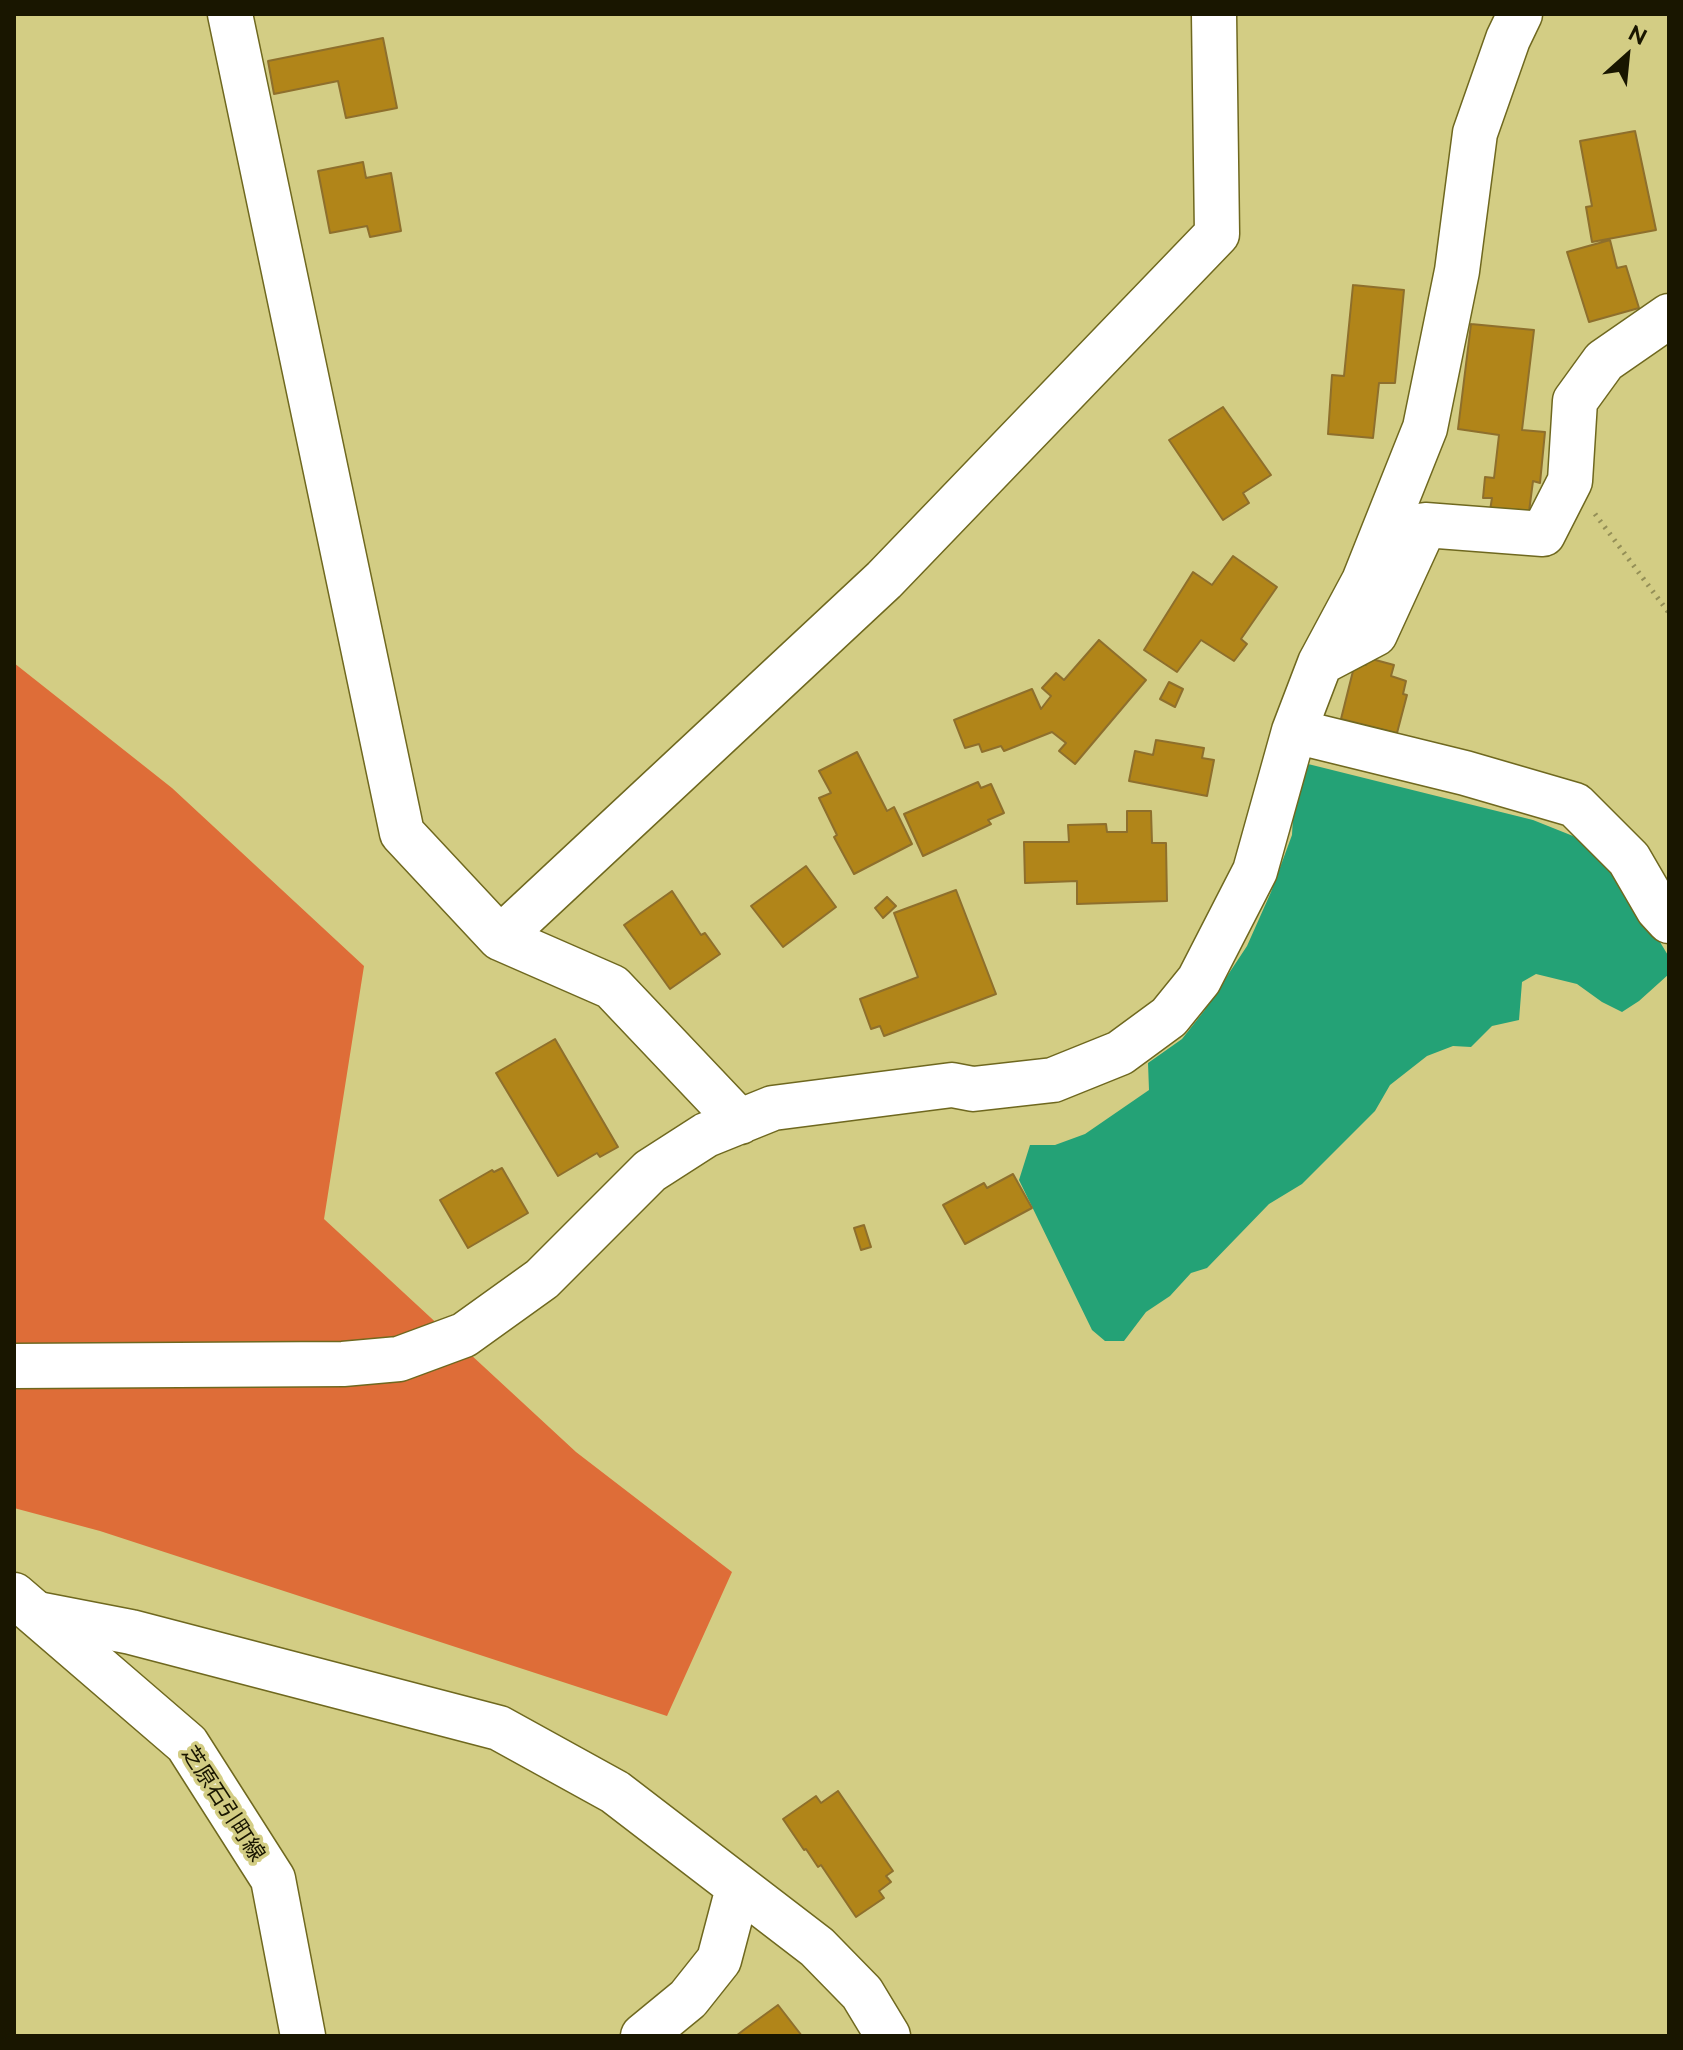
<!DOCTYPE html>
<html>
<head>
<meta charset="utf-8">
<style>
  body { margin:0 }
  #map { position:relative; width:1683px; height:2050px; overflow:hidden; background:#d3cd84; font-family:Raleway,sans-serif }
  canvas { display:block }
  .frame { position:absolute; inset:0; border:16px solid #191600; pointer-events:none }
  .north { position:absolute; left:1587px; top:16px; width:80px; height:80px; -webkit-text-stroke:6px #d3cd84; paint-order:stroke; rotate:27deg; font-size:22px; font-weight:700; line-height:32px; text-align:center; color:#191600 }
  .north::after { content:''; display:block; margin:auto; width:28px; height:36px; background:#191600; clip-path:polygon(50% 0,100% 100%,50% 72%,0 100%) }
</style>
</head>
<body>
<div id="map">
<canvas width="1683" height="2050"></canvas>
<div class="frame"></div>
<div class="north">N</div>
</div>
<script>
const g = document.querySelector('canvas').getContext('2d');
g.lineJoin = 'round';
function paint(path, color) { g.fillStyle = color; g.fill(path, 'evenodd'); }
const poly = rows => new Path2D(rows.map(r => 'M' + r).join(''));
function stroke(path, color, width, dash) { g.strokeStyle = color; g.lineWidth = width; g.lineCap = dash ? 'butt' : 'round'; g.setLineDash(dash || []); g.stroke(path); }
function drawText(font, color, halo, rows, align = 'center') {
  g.font = font + ' Raleway,"Noto Sans JP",sans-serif'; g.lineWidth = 7; g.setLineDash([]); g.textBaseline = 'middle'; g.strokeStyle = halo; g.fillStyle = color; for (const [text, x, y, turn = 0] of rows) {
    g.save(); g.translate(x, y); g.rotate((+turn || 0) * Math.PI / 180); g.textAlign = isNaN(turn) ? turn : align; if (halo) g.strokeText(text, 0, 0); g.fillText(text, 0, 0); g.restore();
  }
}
const forest = poly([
  [14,663,172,788,364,966,324,1219,576,1452,732,1572,667,1716,100,1531,14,1508]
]);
const water = poly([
  [1296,761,1533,820,1573,836,1604,860,1633,897,1669,957,1669,974,1639,1001,1622,1012,1602,1002,1577,984,1536,974,1522,982,1519,1020,1492,1026,1471,1047,1453,1046,1427,1056,1390,1085,1375,1111,1302,1184,1269,1204,1207,1268,1191,1273,1170,1296,1146,1312,1124,1341,1105,1341,1092,1330,1019,1180,1030,1145,1055,1145,1085,1134,1149,1090,1148,1063,1182,1039,1204,1011,1247,946,1271,892,1292,835]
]);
const building = poly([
  [383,38,397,108,346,118,338,81,274,94,268,61,383,38],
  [1635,131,1656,230,1592,242,1586,207,1592,206,1580,141,1635,131],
  [363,162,366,178,391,173,401,231,370,237,367,226,330,233,318,171,363,162],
  [1610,240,1617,268,1626,266,1639,308,1589,322,1567,252,1610,240],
  [1353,285,1404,290,1395,383,1379,383,1373,438,1328,434,1332,375,1344,376,1353,285],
  [1471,324,1534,330,1522,430,1545,432,1540,483,1533,481,1527,527,1488,523,1492,498,1483,498,1485,477,1494,478,1499,435,1458,429,1471,324],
  [1223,407,1271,475,1243,493,1249,503,1223,520,1169,440,1223,407],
  [1233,556,1277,587,1241,639,1247,644,1234,661,1201,640,1177,672,1144,650,1193,572,1212,585,1233,556],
  [1099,640,1146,680,1075,764,1059,751,1066,743,1052,732,1004,751,1001,746,982,752,979,744,965,748,954,720,1032,689,1041,709,1051,696,1042,688,1056,673,1064,680,1099,640],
  [1368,658,1394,665,1391,676,1406,681,1403,694,1407,695,1397,733,1341,719,1355,663,1366,665,1368,658],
  [1169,682,1183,689,1175,707,1160,699,1169,682],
  [1156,740,1204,748,1202,758,1214,760,1207,796,1129,781,1135,751,1153,755,1156,740],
  [857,752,887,811,894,807,912,844,854,874,834,837,837,835,819,798,831,793,819,771,857,752],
  [978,782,981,788,991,784,1004,813,988,820,991,824,923,856,904,814,978,782],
  [1127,811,1151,811,1152,843,1166,843,1167,901,1077,904,1077,881,1025,883,1024,842,1069,842,1068,825,1106,824,1107,832,1127,832,1127,811],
  [806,866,836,907,783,947,751,906,806,866],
  [956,890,996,994,884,1036,880,1026,871,1029,860,999,918,977,894,913,956,890],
  [672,891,701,935,705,933,720,954,670,989,624,925,672,891],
  [887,897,896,906,883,918,875,908,887,897],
  [555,1039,618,1147,600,1157,597,1153,558,1176,496,1073,555,1039],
  [502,1168,528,1213,468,1248,440,1200,492,1170,494,1172,502,1168],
  [1013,1174,1032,1208,965,1244,943,1205,984,1183,987,1188,1013,1174],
  [864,1225,871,1247,861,1250,854,1228,864,1225],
  [838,1791,893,1871,886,1876,891,1882,879,1891,884,1898,856,1917,821,1865,818,1867,806,1849,804,1850,783,1819,816,1796,821,1803,838,1791],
  [778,2005,802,2036,736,2036,745,2029,778,2005]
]);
const path = poly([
  [1595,514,1669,613]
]);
const minor = poly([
  [230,14,402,833,500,938,612,987,740,1122],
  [1320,663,1375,634,1425,525,1543,534,1570,481,1575,401,1604,361,1669,316],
  [1294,731,1465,773,1575,805,1629,859,1658,909,1669,921],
  [500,938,884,580,1217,234,1214,14],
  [14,1366,343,1364,399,1359,464,1335,542,1279,650,1171,706,1135,773,1108,952,1085,973,1089,1053,1080,1120,1053,1169,1017,1199,980,1255,871,1294,731,1320,663,1364,581,1425,428,1457,271,1475,133,1508,39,1520,14],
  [38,1614,131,1632,499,1728,615,1792,817,1947,862,1993,888,2036],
  [643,2036,688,1999,719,1960,738,1888]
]);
const major = poly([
  [14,1595,187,1744,273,1879,303,2036]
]);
const streetNames = [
  ["芝原石引町線",223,1804,57]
];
paint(forest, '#de6d38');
paint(water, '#24a276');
paint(building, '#b18519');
stroke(building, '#8e6f2c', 2);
stroke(minor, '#6f681f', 47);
stroke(major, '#6f681f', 47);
stroke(path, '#948f57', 5, [2, 6]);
stroke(minor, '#fff', 44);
stroke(major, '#fff', 44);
drawText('22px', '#191600', '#d3cd84', streetNames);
</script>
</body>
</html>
